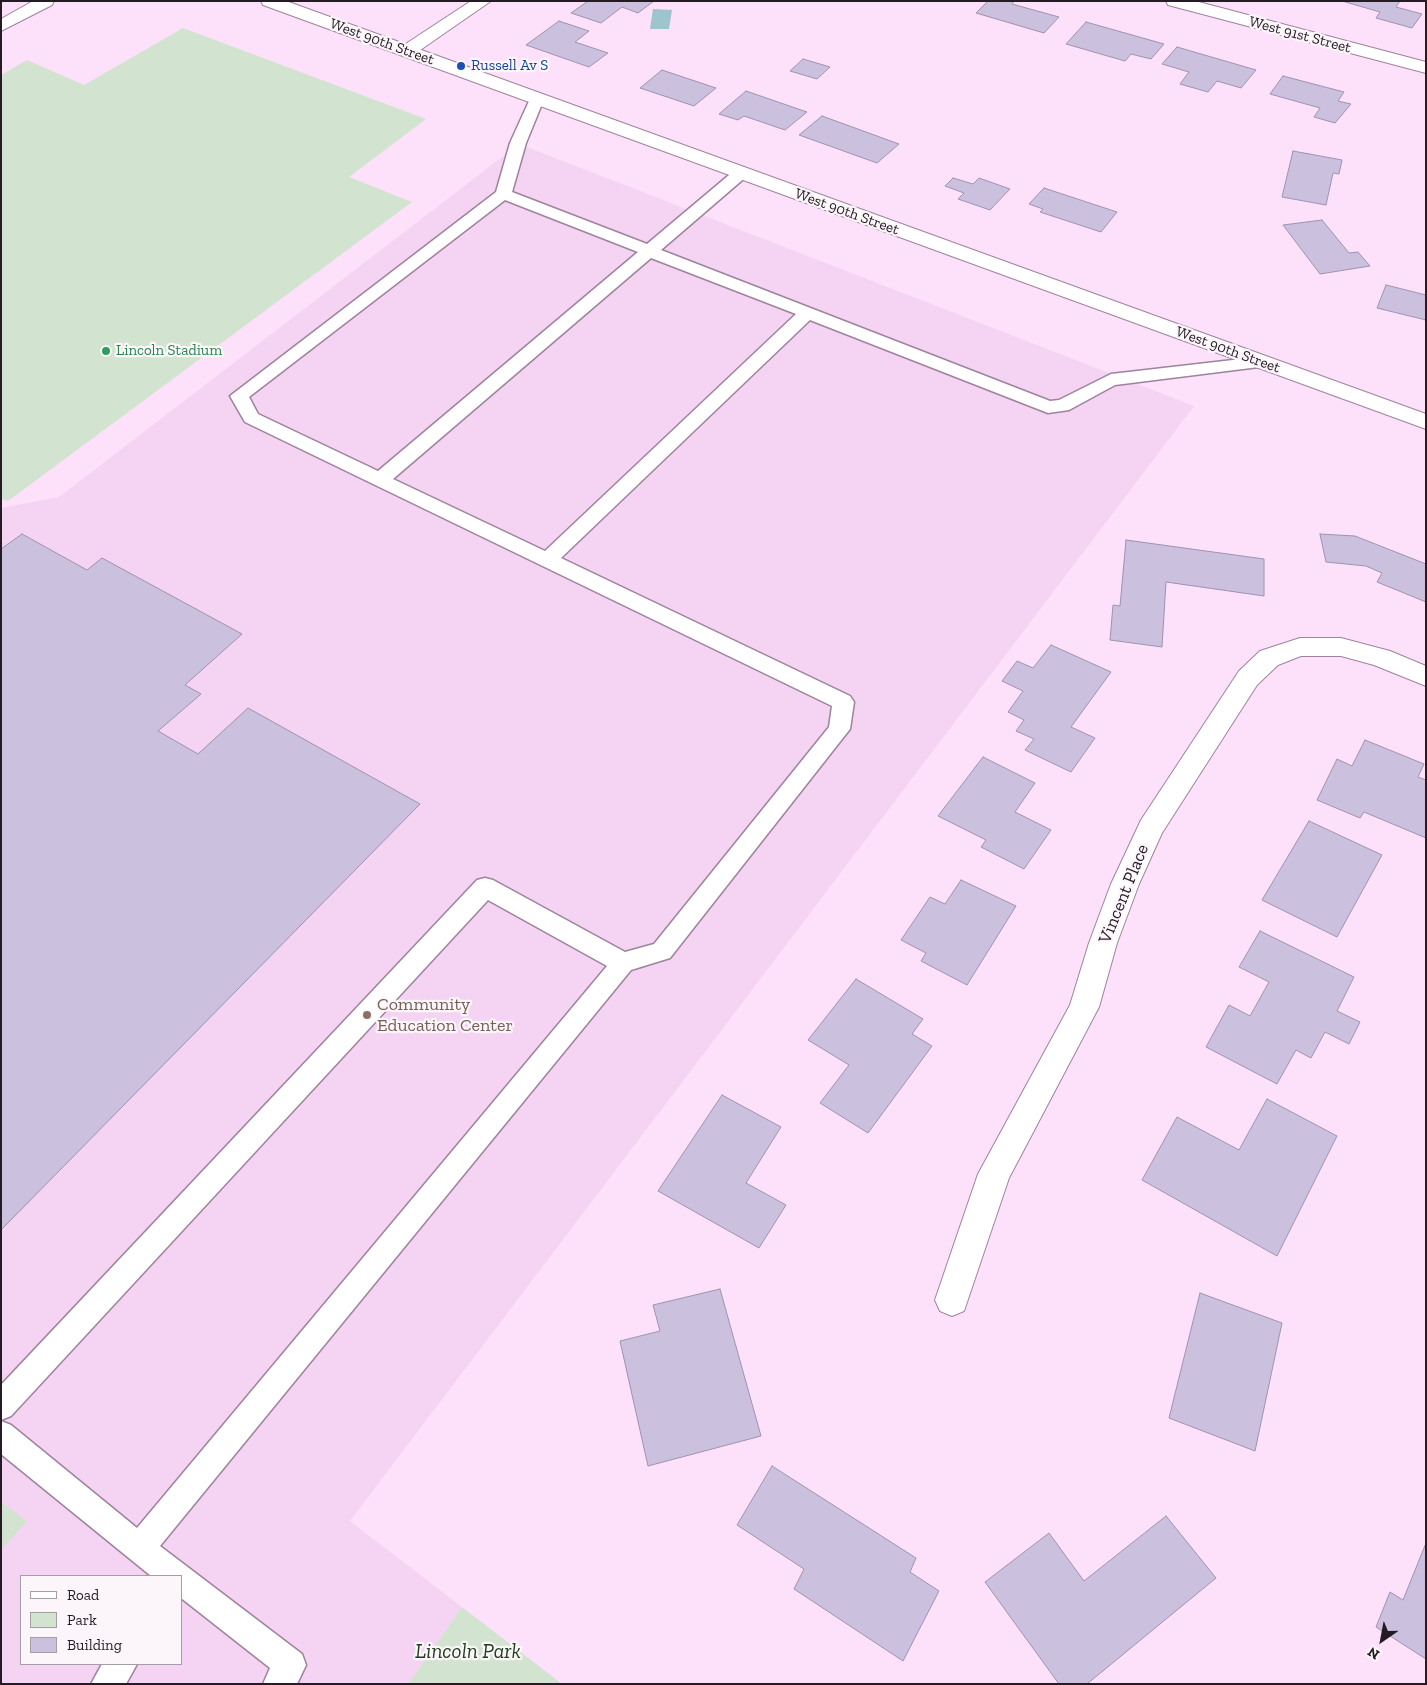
<!DOCTYPE html>
<html>
<head>
<meta charset="utf-8">
<style>
  body { margin:0 }
  #map { position:relative; width:1427px; height:1685px; overflow:hidden; background:#fde1fa; font-family:"Zilla Slab",serif }
  canvas { display:block }
  .frame { position:absolute; inset:0; border:2px solid #251b24; pointer-events:none }
  .legend { position:absolute; left:20px; top:1575px; width:162px; height:90px; box-sizing:border-box; background:#fcf6fb; border:1px solid #a69ea5; margin:0; padding:6px 9px; list-style:none; font-size:15px; color:#251b24 }
  .legend li { display:flex; align-items:center; gap:10px; height:25px }
  .legend b { width:25px; border:1px solid #a69ea5 }
  .north { position:absolute; left:1357px; top:1615px; width:50px; height:50px; -webkit-text-stroke:4px #fcf6fb; paint-order:stroke; rotate:213deg; font-size:14px; font-weight:700; line-height:20px; text-align:center; color:#251b24 }
  .north::after { content:''; display:block; margin:auto; width:18px; height:22px; background:#251b24; clip-path:polygon(50% 0,100% 100%,50% 72%,0 100%) }
</style>
</head>
<body>
<div id="map">
<canvas width="1427" height="1685"></canvas>
<div class="frame"></div>
<ul class="legend">
<li><b style="height:6px;background:#fff"></b>Road</li>
<li><b style="height:14px;background:#d2e3cf"></b>Park</li>
<li><b style="height:14px;background:#cbc0de"></b>Building</li>
</ul>
<div class="north">N</div>
</div>
<script>
const g = document.querySelector('canvas').getContext('2d');
g.lineJoin = 'round';
function paint(path, color) { g.fillStyle = color; g.fill(path, 'evenodd'); }
const poly = rows => new Path2D(rows.map(r => 'M' + r).join(''));
function stroke(path, color, width, dash) { g.strokeStyle = color; g.lineWidth = width; g.lineCap = dash ? 'butt' : 'round'; g.setLineDash(dash || []); g.stroke(path); }
function drawText(font, color, halo, rows, align = 'center') {
  g.font = font + ' "Zilla Slab",serif'; g.lineWidth = 4.5; g.setLineDash([]); g.textBaseline = 'middle'; g.strokeStyle = halo; g.fillStyle = color; for (const [text, x, y, turn = 0] of rows) {
    g.save(); g.translate(x, y); g.rotate((+turn || 0) * Math.PI / 180); g.textAlign = isNaN(turn) ? turn : align; if (halo) g.strokeText(text, 0, 0); g.fillText(text, 0, 0); g.restore();
  }
}
const built = poly([
  [519,144,1194,406,350,1521,462,1607,408,1684,1,1684,1,508,59,497],
  [21,1576,181,1576,181,1664,21,1664]
]);
const green = poly([
  [183,28,426,119,349,177,412,202,8,501,1,499,1,75,27,60,84,85],
  [1,1502,27,1521,1,1550],
  [462,1607,562,1684,408,1684]
]);
const water = poly([
  [653,9,672,10,669,29,650,29]
]);
const building = poly([
  [588,1,654,1,638,13,622,7,601,23,571,13,588,1],
  [988,1,1014,1,1012,4,1059,17,1044,33,976,13,988,1],
  [1342,1,1400,1,1396,7,1422,14,1412,28,1376,18,1380,12,1342,1],
  [559,21,589,31,575,42,608,53,589,67,526,45,559,21],
  [1086,22,1164,44,1151,59,1131,54,1125,61,1066,44,1086,22],
  [1177,47,1256,70,1241,88,1217,81,1208,92,1180,84,1189,72,1162,64,1177,47],
  [803,59,830,67,817,79,790,71,803,59],
  [662,70,716,88,694,106,640,88,662,70],
  [1283,76,1344,92,1338,101,1351,104,1335,123,1314,117,1320,108,1270,94,1283,76],
  [746,91,807,112,785,130,744,116,738,120,719,114,746,91],
  [822,116,899,144,877,163,799,135,822,116],
  [1293,151,1342,160,1339,174,1333,173,1326,205,1282,197,1293,151],
  [953,178,973,184,979,178,1010,189,990,210,958,199,964,193,945,186,953,178],
  [1044,188,1117,212,1101,232,1040,212,1043,209,1029,204,1044,188],
  [1322,220,1349,253,1358,252,1370,266,1320,274,1283,225,1322,220],
  [1386,285,1426,295,1426,320,1377,308,1386,285],
  [22,534,87,570,102,558,242,634,185,685,201,694,158,731,198,754,248,708,420,804,1,1230,1,549,22,534],
  [1320,534,1355,536,1426,564,1426,602,1377,582,1382,573,1366,566,1326,562,1320,534],
  [1126,540,1264,559,1264,596,1166,582,1162,647,1110,640,1113,605,1120,606,1126,540],
  [1051,645,1111,672,1071,727,1095,738,1071,772,1025,750,1034,739,1016,731,1024,720,1008,712,1023,691,1002,681,1017,661,1033,668,1051,645],
  [1365,740,1424,764,1418,777,1426,780,1426,838,1364,812,1360,818,1317,800,1337,759,1352,766,1365,740],
  [983,757,1035,783,1015,812,1051,830,1024,869,981,847,986,840,938,816,983,757],
  [1309,821,1382,855,1337,937,1262,900,1309,821],
  [961,880,1016,906,967,985,921,961,926,953,901,940,930,897,945,904,961,880],
  [1260,931,1354,977,1337,1011,1360,1022,1349,1044,1325,1032,1311,1058,1296,1050,1277,1084,1206,1047,1229,1005,1250,1016,1269,982,1239,967,1260,931],
  [856,979,923,1019,912,1034,932,1046,868,1133,820,1103,849,1065,808,1040,856,979],
  [722,1095,781,1127,746,1183,786,1205,759,1248,658,1191,722,1095],
  [1267,1099,1337,1136,1277,1256,1142,1180,1177,1117,1239,1150,1267,1099],
  [720,1289,761,1436,648,1466,620,1341,660,1331,653,1305,720,1289],
  [1200,1293,1282,1323,1255,1451,1169,1418,1200,1293],
  [772,1466,916,1558,910,1572,939,1591,903,1661,794,1589,804,1569,737,1525,772,1466],
  [1166,1516,1216,1578,1087,1684,1059,1684,985,1582,1049,1533,1084,1581,1166,1516],
  [1426,1543,1426,1659,1376,1627,1390,1592,1403,1600,1426,1543]
]);
const service = poly([
  [537,95,544,99,526,143,512,192,647,244,735,170,747,170,749,173,747,176,661,250,1050,401,1059,400,1111,374,1259,357,1265,358,1268,362,1265,366,1259,367,1115,385,1069,410,1048,413,810,320,561,558,850,696,854,702,850,729,670,958,631,970,160,1546,302,1654,306,1665,297,1684,263,1684,270,1668,181,1598,181,1576,151,1576,1,1454,1,1421,11,1425,137,1528,607,966,488,900,11,1416,1,1420,1,1385,477,880,485,878,493,880,625,952,654,944,829,727,832,706,245,422,230,396,496,192,510,143,530,99,537,95],
  [505,200,638,252,378,471,258,414,249,397,505,200],
  [651,258,796,314,545,551,393,479,651,258],
  [102,1664,137,1664,126,1684,91,1684,102,1664]
]);
const minor = poly([
  [33,1,54,1,52,5,1,31,1,19,33,1],
  [471,1,491,1,413,55,401,55,398,51,401,47,471,1],
  [1166,1,1195,1,1426,62,1426,73,1168,5,1166,1],
  [1300,638,1341,638,1390,651,1426,666,1426,686,1374,665,1341,656,1301,656,1278,665,1257,685,1162,833,1139,884,1117,943,1099,1007,1009,1178,964,1311,952,1316,940,1311,935,1300,978,1174,1070,1005,1089,943,1111,884,1141,820,1239,671,1260,651,1300,638]
]);
const tertiary = poly([
  [261,1,286,1,1426,414,1426,429,263,5,261,1]
]);
const markers = [
  [461,66,5,"#1a4fb4"],
  [106,351,5,"#2e9e5b"],
  [367,1015,5,"#8d6e63"]
];
const farStreetnames = [
  ["West 91st Street",1300,35,15],
  ["West 90th Street",382,42,20],
  ["West 90th Street",847,212,20],
  ["West 90th Street",1228,350,20]
];
const farTransitnames = [
  ["Russell Av S",471,66]
];
const farLeisurenames = [
  ["Lincoln Stadium",116,351]
];
const streetNames = [
  ["Vincent Place",1124,894,-68]
];
const educationNames = [
  ["Community",377,1005],
  ["Education Center",377,1026]
];
const nearParknames = [
  ["Lincoln Park",468,1652]
];
paint(built, '#f5d3f2');
paint(green, '#d2e3cf');
paint(water, '#9dc5cd');
paint(building, '#cbc0de');
stroke(building, '#9e92b0', 1);
stroke(service, '#9d839b', 3);
stroke(minor, '#9d839b', 2);
stroke(tertiary, '#9d839b', 2);
paint(service, '#fff');
paint(minor, '#fff');
paint(tertiary, '#fff');
for (const [x, y, r, color] of markers) { const dot = new Path2D(); dot.arc(x, y, r, 0, 2 * Math.PI); g.fillStyle = color; g.fill(dot); stroke(dot, '#fcf6fb', 2); }
drawText('15px', '#251b24', '#fcf6fb', farStreetnames);
drawText('15px', '#164399', '#fcf6fb', farTransitnames, 'left');
drawText('15px', '#27864d', '#fcf6fb', farLeisurenames, 'left');
drawText('18px', '#251b24', '#fcf6fb', streetNames);
drawText('18px', '#785e54', '#fcf6fb', educationNames, 'left');
drawText('italic 21px', '#1f401b', '#fcf6fb', nearParknames);
</script>
</body>
</html>
